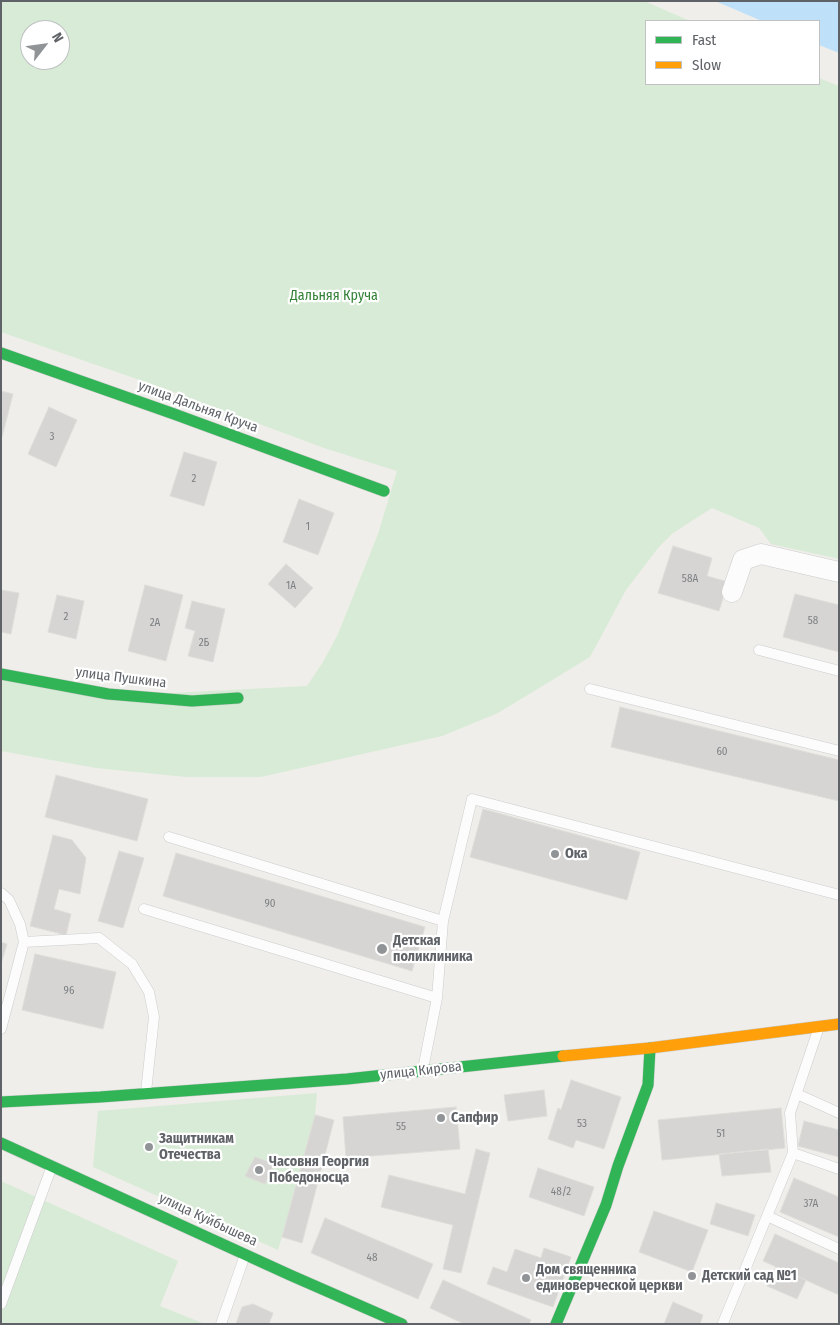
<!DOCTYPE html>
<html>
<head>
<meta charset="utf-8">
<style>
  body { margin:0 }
  #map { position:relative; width:840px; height:1325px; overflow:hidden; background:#efeeea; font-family:"Fira Sans Condensed",sans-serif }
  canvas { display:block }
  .frame { position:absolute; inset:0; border:2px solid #5f6368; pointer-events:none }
  .legend { position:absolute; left:645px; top:20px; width:175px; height:65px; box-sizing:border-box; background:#fff; border:1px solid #bfc1c3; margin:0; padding:6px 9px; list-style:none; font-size:15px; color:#5f6368 }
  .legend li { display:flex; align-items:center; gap:10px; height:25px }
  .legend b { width:25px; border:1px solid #bfc1c3 }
  .north { position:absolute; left:20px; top:20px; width:50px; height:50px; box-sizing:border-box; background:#fff; border:1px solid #bfc1c3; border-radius:50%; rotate:60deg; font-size:14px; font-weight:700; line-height:20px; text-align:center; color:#5f6368 }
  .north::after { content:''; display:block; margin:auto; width:18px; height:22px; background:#919496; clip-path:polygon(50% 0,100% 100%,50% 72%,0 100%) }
</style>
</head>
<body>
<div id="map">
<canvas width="840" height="1325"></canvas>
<div class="frame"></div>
<ul class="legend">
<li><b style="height:6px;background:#30b455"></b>Fast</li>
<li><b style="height:6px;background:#ff9f0a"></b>Slow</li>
</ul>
<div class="north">N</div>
</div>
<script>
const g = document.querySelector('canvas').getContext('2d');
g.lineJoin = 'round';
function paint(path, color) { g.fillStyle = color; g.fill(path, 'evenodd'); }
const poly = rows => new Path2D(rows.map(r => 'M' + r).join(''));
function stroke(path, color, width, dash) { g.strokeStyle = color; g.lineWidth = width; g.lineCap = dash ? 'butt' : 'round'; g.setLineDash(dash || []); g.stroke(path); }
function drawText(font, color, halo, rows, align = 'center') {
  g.font = font + ' "Fira Sans Condensed",sans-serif'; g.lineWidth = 4.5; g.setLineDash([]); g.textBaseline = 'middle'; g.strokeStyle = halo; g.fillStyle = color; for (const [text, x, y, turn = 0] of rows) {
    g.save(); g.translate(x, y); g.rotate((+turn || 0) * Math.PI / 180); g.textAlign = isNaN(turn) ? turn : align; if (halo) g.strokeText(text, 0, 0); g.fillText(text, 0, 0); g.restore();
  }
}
const green = poly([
  [1,1,644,1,690,21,646,21,646,84,819,84,819,78,839,86,839,559,771,544,759,528,712,508,673,533,658,548,626,590,590,657,498,713,442,736,261,777,186,777,96,768,1,751,1,677,133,695,307,686,323,662,338,634,378,534,397,471,324,448,160,387,1,332],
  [30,30,60,30,60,60,30,60],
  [317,1093,315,1115,282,1237,278,1250,93,1167,98,1111],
  [1,1181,178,1261,160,1306,205,1324,1,1324]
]);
const water = poly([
  [715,1,839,1,839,53,819,45,819,21,762,21]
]);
const building = poly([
  [1,391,13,394,2,437,1,436,1,391],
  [49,407,77,420,56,467,28,454,49,407],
  [184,452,217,462,204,506,170,496,184,452],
  [299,499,334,513,318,555,283,542,299,499],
  [673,546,712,558,707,576,728,582,719,611,658,593,673,546],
  [286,564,313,588,295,608,268,584,286,564],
  [145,585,183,595,166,661,128,651,145,585],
  [1,590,19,593,11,634,1,632,1,590],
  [795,594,839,605,839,652,783,637,795,594],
  [57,595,84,601,76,639,48,632,57,595],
  [192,601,225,609,213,662,188,656,195,631,185,628,192,601],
  [620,707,839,760,839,801,611,747,620,707],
  [56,775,148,799,137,841,45,817,56,775],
  [483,809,640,852,627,900,470,857,483,809],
  [53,835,72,840,86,858,80,894,59,889,54,909,71,914,66,935,30,926,53,835],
  [119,851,144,858,123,928,98,921,119,851],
  [176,853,425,927,412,971,163,896,176,853],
  [1,942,7,944,1,964,1,942],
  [35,954,116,972,103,1029,22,1010,35,954],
  [571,1080,621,1097,604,1149,576,1140,573,1148,548,1139,558,1108,561,1110,571,1080],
  [544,1090,547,1116,508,1121,504,1095,544,1090],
  [456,1107,460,1149,346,1158,343,1117,456,1107],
  [781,1108,785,1148,662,1160,658,1120,781,1108],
  [315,1115,334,1120,302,1243,282,1237,315,1115],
  [804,1121,839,1130,839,1157,798,1146,804,1121],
  [476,1149,490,1153,461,1273,443,1269,453,1225,381,1207,389,1175,465,1194,476,1149],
  [768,1149,771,1172,722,1176,719,1154,768,1149],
  [255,1157,274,1164,265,1184,245,1176,255,1157],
  [538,1168,594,1187,584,1216,529,1197,538,1168],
  [794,1178,839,1197,839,1237,780,1212,794,1178],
  [716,1203,755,1215,748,1236,710,1224,716,1203],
  [654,1211,708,1230,692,1272,639,1252,654,1211],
  [325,1218,433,1264,418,1299,311,1253,325,1218],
  [775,1234,839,1263,839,1295,763,1261,775,1234],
  [544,1248,571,1257,553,1307,487,1284,493,1267,507,1272,515,1249,541,1258,544,1248],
  [776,1267,806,1280,797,1299,767,1286,776,1267],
  [443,1280,531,1320,529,1324,464,1324,430,1308,443,1280],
  [673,1302,703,1315,700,1324,664,1324,673,1302],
  [253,1304,273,1313,269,1324,236,1324,242,1307,253,1304]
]);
const lane = poly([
  [759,650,839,671],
  [590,689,839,751],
  [169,837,443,921],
  [1,893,9,900,20,924,24,942,1,1029],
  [144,909,437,998],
  [24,942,99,938,132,964,149,992,154,1017,146,1092],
  [818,1030,790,1113,793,1153,839,1169],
  [423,1069,437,998,443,921,472,799,839,895],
  [797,1094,839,1113],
  [767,1216,839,1249],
  [1,1304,52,1166],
  [723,1323,793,1153],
  [221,1324,245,1255]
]);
const street = poly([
  [732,592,743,560,761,554,839,572]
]);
const fast = poly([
  [1,353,174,414,384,491],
  [1,674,108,694,192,701,238,698],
  [1,1102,100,1097,347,1079,563,1056],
  [1,1143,290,1275,402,1324],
  [556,1324,606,1205,618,1166,648,1085,650,1048]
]);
const slow = poly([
  [563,1056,650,1048,839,1024]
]);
const markers = [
  [555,854,5,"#919496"],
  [382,949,6,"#919496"],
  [441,1118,5,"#919496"],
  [149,1147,5,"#919496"],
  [259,1170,5,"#919496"],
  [692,1276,5,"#919496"],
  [526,1278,5,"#919496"]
];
const numberNames = [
  ["3",52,437],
  ["2",194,479],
  ["1",308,527],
  ["58А",690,579],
  ["1А",291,586],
  ["2",66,617],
  ["58",813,621],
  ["2А",155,623],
  ["2Б",204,643],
  ["60",722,752],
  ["90",270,904],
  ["96",69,991],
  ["53",582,1124],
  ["55",401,1127],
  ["51",721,1134],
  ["48/2",561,1192],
  ["37А",811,1204],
  ["48",372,1258]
];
const parkNames = [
  ["Дальняя Круча",334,296]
];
const streetNames = [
  ["улица Дальняя Круча",198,407,20],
  ["улица Пушкина",121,678,7],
  ["улица Кирова",421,1071,-6],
  ["улица Куйбышева",208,1220,25]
];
const poiNames = [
  ["Ока",565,854],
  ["Детская",393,941],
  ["поликлиника",393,957],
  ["Сапфир",451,1118],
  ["Защитникам",159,1139],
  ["Отечества",159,1155],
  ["Часовня Георгия",269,1162],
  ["Победоносца",269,1178],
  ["Дом священника",536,1270],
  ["единоверческой церкви",536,1286],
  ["Детский сад №1",702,1276]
];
paint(green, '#d8ebd6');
paint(water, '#bfe0f9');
paint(building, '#d6d5d3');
stroke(building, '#deddd9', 1);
stroke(lane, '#cbcccc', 11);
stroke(street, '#cbcccc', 21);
stroke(fast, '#cacacb', 12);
stroke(slow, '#cacacb', 12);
stroke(lane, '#fdfcfc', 10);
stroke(street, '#fdfcfc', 20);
stroke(fast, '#30b455', 11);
stroke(slow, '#ff9f0a', 11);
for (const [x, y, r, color] of markers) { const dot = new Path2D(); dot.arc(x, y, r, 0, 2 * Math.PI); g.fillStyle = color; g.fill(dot); stroke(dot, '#fff', 2); }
drawText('11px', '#7e8184', null, numberNames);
drawText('14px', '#348238', '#fff', parkNames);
drawText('14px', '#5f6368', '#fff', streetNames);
drawText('bold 14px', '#5f6368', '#fff', poiNames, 'left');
</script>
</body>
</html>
